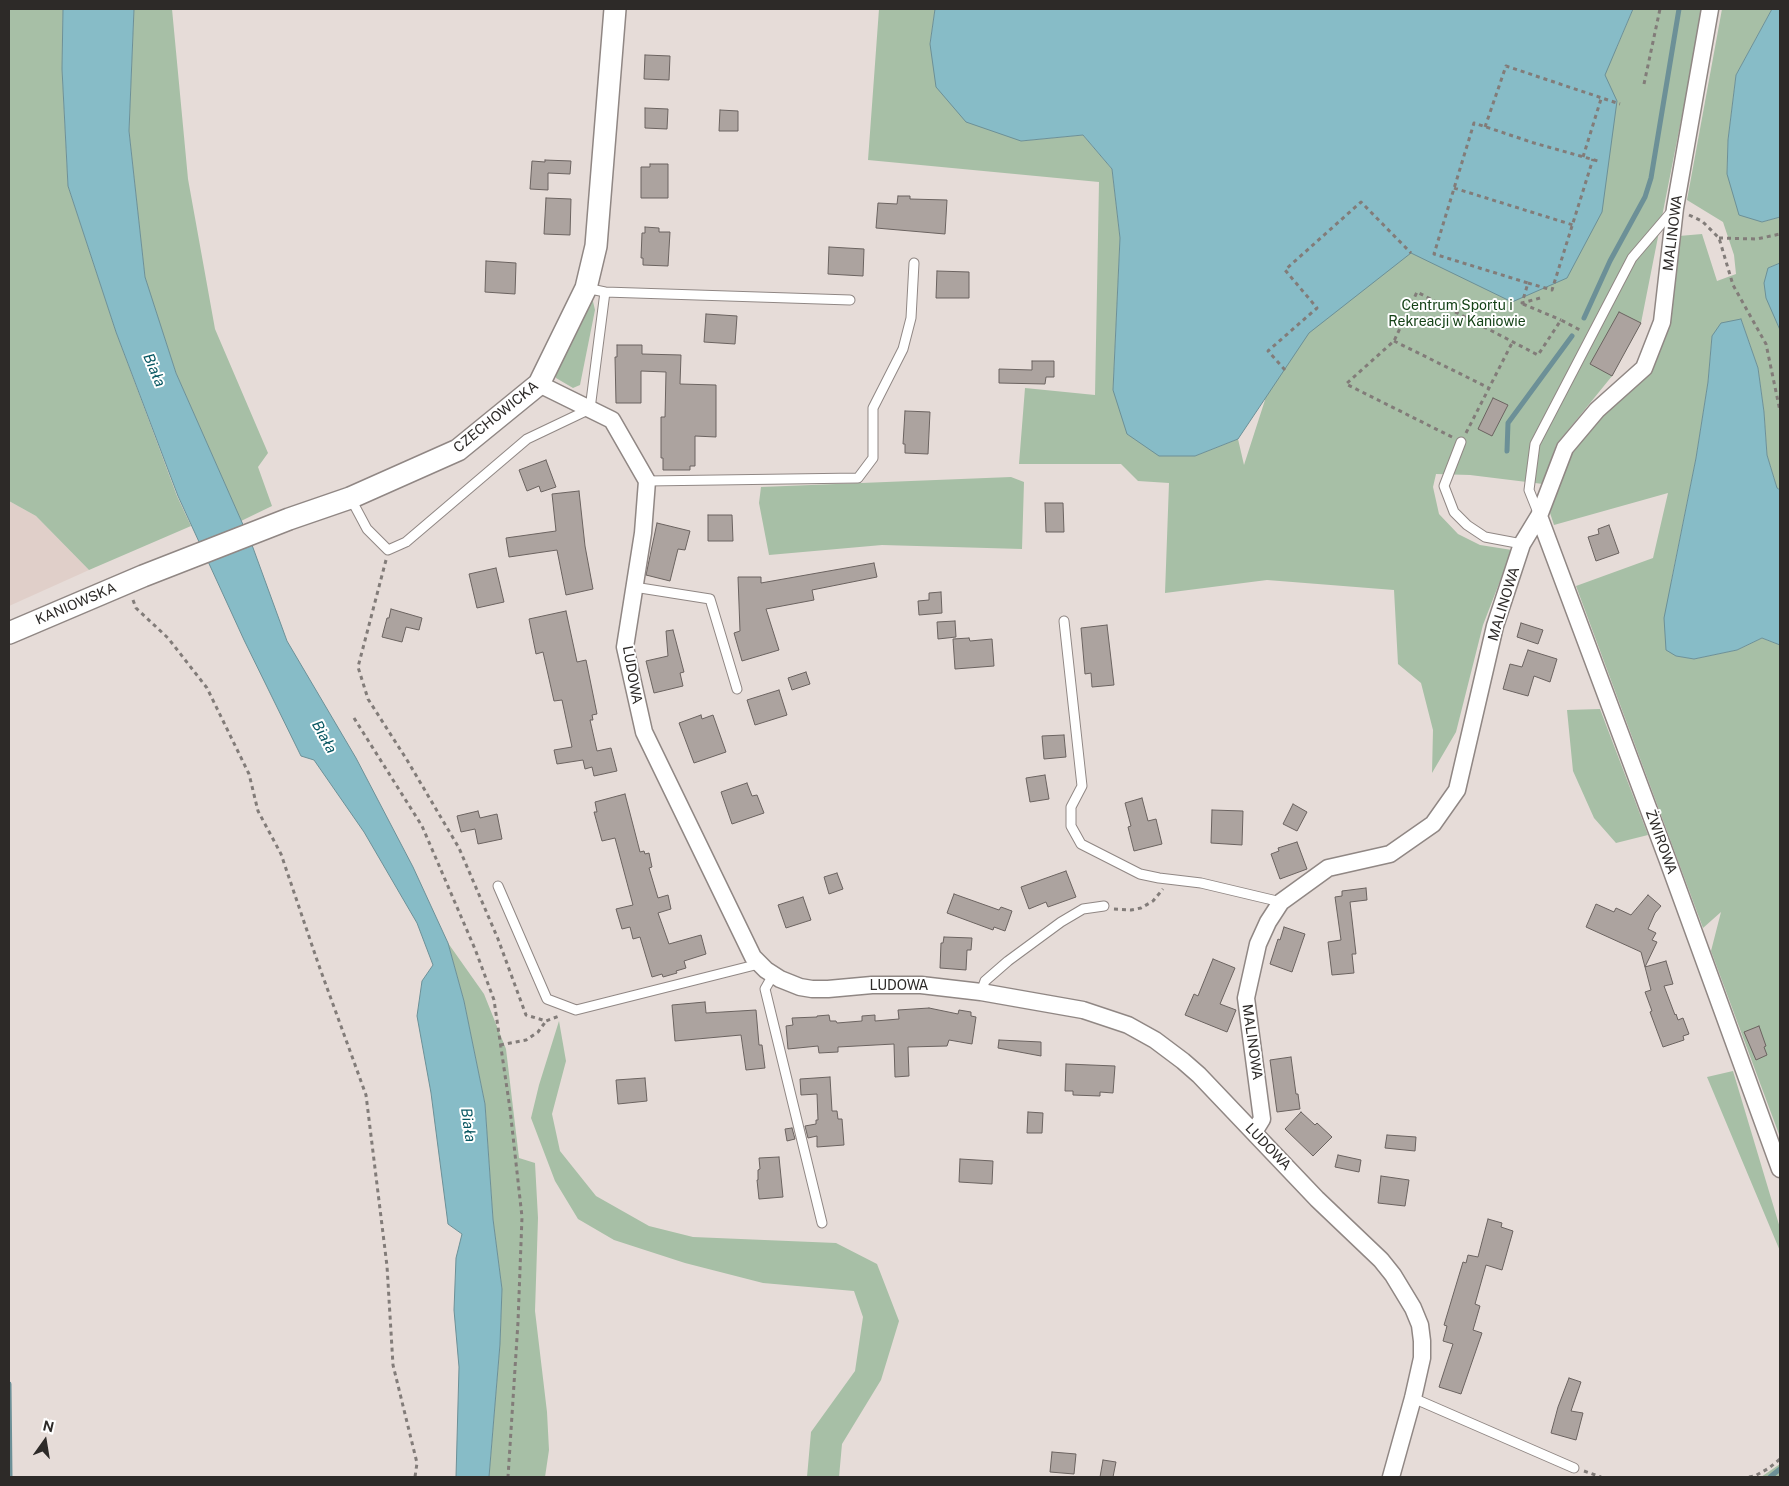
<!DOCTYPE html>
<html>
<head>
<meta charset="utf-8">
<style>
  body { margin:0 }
  #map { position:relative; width:1789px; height:1486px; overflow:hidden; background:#e6dcd8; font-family:"Public Sans",sans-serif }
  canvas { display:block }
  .frame { position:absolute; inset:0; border:10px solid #2d2a28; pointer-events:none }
  .north { position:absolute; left:20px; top:1416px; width:50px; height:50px; -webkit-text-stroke:4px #fff; paint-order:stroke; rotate:13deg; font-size:14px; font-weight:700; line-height:20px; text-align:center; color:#2d2a28 }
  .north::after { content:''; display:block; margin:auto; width:18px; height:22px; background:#2d2a28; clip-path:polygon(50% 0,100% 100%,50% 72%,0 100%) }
</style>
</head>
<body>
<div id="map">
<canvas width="1789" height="1486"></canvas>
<div class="frame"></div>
<div class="north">N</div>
</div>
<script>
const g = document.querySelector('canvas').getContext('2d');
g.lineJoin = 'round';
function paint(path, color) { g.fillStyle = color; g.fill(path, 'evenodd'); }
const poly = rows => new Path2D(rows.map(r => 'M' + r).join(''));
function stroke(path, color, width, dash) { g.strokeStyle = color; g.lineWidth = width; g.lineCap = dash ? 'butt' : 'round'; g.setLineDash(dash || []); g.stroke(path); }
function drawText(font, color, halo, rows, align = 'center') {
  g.font = font + ' "Public Sans",sans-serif'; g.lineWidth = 4; g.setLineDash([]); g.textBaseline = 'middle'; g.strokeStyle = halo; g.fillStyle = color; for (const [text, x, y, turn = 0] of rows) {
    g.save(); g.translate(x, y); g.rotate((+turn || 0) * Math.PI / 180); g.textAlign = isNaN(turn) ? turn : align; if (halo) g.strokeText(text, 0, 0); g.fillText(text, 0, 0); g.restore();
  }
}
const built = poly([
  [9,501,36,516,89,570,9,606]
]);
const green = poly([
  [9,9,63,9,62,69,68,186,116,332,177,496,191,526,89,570,36,516,9,501],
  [134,9,172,9,188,179,215,329,268,453,258,467,272,506,241,521,176,373,145,278,129,131],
  [879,9,935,9,930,44,1021,141,1083,135,1112,169,1120,238,1113,390,1195,456,1238,439,1244,465,1265,400,1197,309,1617,47,1633,9,1703,9,1641,323,1612,376,1556,445,1543,484,1470,475,1436,474,1433,487,1439,514,1458,534,1480,545,1512,550,1483,625,1456,732,1432,773,1433,730,1421,683,1398,664,1394,590,1267,580,1165,593,1169,483,1138,481,1121,464,1019,464,1025,388,1095,395,1099,182,868,160],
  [1722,9,1772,9,1736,75,1728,140,1727,174,1762,222,1780,217,1780,263,1768,268,1776,319,1780,330,1780,490,1777,488,1767,455,1764,412,1758,368,1741,319,1712,336,1708,382,1696,458,1671,582,1676,656,1694,659,1737,650,1762,638,1780,645,1780,1137,1711,951,1721,912,1703,928,1576,586,1653,558,1668,493,1554,525,1550,513,1571,454,1602,416,1651,372,1670,322,1679,236,1702,234,1717,281,1736,274,1734,255,1723,222,1687,200],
  [591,293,595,310,580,385,573,388,556,378,554,366],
  [1011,477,1024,482,1022,549,882,545,769,555,759,503,761,487],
  [1600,709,1648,835,1616,843,1594,818,1573,771,1567,710],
  [448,943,484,994,506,1049,519,1158,535,1163,538,1218,535,1311,547,1412,549,1450,545,1477,489,1477,500,1344,502,1289,493,1219,485,1104,464,1001],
  [559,1021,566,1061,552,1114,560,1151,596,1196,649,1226,693,1237,836,1243,877,1264,899,1321,881,1380,842,1444,839,1477,807,1477,811,1432,855,1371,863,1317,854,1291,763,1283,685,1263,614,1240,578,1219,555,1181,531,1118,539,1085],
  [1733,1071,1780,1228,1780,1251,1707,1077],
  [1780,1464,1780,1477,1760,1477,1761,1477]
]);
const water = poly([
  [63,9,134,9,129,131,145,277,176,373,252,545,287,641,356,758,413,867,448,943,464,1001,485,1104,493,1219,502,1289,500,1344,489,1477,456,1477,459,1367,454,1310,456,1258,462,1234,448,1224,431,1093,417,1016,422,981,433,965,417,923,364,832,314,760,301,756,244,640,178,496,116,332,68,186,62,69,63,9],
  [935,9,1633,9,1605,75,1617,101,1602,212,1567,278,1512,302,1411,253,1309,333,1238,439,1195,456,1159,456,1127,434,1113,390,1120,238,1112,169,1083,135,1021,141,966,122,936,87,930,44,935,9],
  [1772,9,1780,9,1780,217,1762,222,1739,215,1727,174,1728,140,1736,75,1772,9],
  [1780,263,1780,359,1780,330,1766,298,1764,283,1768,268,1780,263],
  [1741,319,1758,368,1764,412,1767,455,1777,488,1780,490,1780,645,1762,638,1737,650,1694,659,1676,656,1666,650,1664,618,1696,458,1708,382,1712,336,1721,323,1741,319]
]);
const stream = poly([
  [1584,318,1610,261,1645,197,1651,178,1679,9],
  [1507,451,1508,423,1572,336],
  [9,1384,10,1477],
  [1770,1477,1780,1469]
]);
const building = poly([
  [645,55,670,56,669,80,644,79,645,55],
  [645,108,668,109,667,129,645,128,645,108],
  [720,110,738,111,738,131,719,131,720,110],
  [545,160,571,161,570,174,548,173,548,190,530,189,532,161,545,162,545,160],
  [650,164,668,164,668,198,641,198,641,167,650,167,650,164],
  [898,196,910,196,910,199,947,200,945,234,876,228,878,203,897,204,898,196],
  [546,198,571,199,570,235,544,234,546,198],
  [645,227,659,228,659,232,670,232,668,266,643,265,643,258,641,258,642,233,645,233,645,227],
  [829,247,864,249,863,276,828,274,829,247],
  [486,261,516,263,515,294,485,292,486,261],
  [937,271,969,272,969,298,936,298,937,271],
  [1619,312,1641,323,1612,376,1590,364,1619,312],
  [706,314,737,316,735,344,704,342,706,314],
  [617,345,642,345,642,354,681,355,680,384,716,385,716,437,695,436,695,466,690,466,690,470,663,470,663,458,661,458,661,417,665,417,666,372,641,371,641,403,616,403,615,357,617,357,617,345],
  [1032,361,1054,361,1054,377,1046,377,1045,384,999,383,999,369,1032,370,1032,361],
  [1493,398,1508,405,1492,436,1478,429,1493,398],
  [905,411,930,412,928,454,905,453,905,444,903,444,905,411],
  [546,460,556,487,541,492,539,486,527,491,519,470,546,460],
  [579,491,585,546,593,589,566,595,557,550,509,557,506,538,556,531,552,494,579,491],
  [1045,503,1063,503,1064,532,1046,532,1045,503],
  [708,515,732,515,733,541,708,541,708,515],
  [657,523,690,531,685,550,678,549,670,581,646,575,657,523],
  [1609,525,1619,553,1596,561,1588,537,1599,534,1598,529,1609,525],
  [874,563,877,577,812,590,814,600,766,609,779,650,742,661,734,633,740,631,738,577,761,577,761,583,874,563],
  [496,568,504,602,477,608,469,574,496,568],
  [941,592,942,613,919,615,918,601,929,600,929,593,941,592],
  [391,609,422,618,419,630,406,627,402,642,382,637,387,618,389,618,391,609],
  [566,611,577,662,586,660,597,714,592,715,593,720,590,720,597,751,611,748,617,771,594,776,592,767,585,769,583,760,557,764,554,750,572,747,562,700,554,701,543,652,536,654,529,619,566,611],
  [955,621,956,637,938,639,937,622,955,621],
  [1521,623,1543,630,1538,644,1517,637,1521,623],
  [1107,625,1114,685,1092,687,1091,673,1085,674,1081,628,1107,625],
  [673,630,684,672,680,673,683,686,654,693,646,661,668,656,666,631,673,630],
  [969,638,970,641,992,639,994,666,955,669,953,639,969,638],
  [1528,650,1557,659,1550,682,1534,676,1528,696,1503,689,1510,664,1522,667,1528,650],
  [806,672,810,684,792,690,788,678,806,672],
  [779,690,787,715,755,725,747,700,779,690],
  [701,715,702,719,713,715,726,752,694,763,679,723,701,715],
  [1064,735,1066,757,1044,759,1042,736,1064,735],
  [1045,775,1049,799,1030,802,1026,778,1045,775],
  [747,783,752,796,757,795,764,813,732,824,721,792,747,783],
  [625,794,640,852,644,851,645,854,649,853,652,867,649,868,658,898,668,895,671,909,658,913,669,944,701,935,706,954,684,961,686,968,676,971,677,973,663,977,662,974,652,977,640,937,633,939,630,927,622,929,616,909,633,905,615,838,602,841,594,812,597,812,595,802,625,794],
  [1142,798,1148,821,1156,819,1162,844,1134,851,1128,827,1131,826,1125,803,1142,798],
  [1293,804,1307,812,1297,831,1283,824,1293,804],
  [1212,810,1243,811,1242,845,1211,843,1212,810],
  [478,811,480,818,497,814,502,839,478,844,475,829,461,832,457,816,478,811],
  [1297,842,1307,869,1280,879,1271,854,1279,851,1278,848,1297,842],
  [1066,871,1076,897,1048,907,1046,902,1029,909,1021,887,1066,871],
  [837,873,843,889,829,894,824,877,837,873],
  [1366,888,1367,900,1350,902,1356,954,1352,954,1354,973,1332,975,1328,942,1341,940,1335,897,1342,896,1342,891,1366,888],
  [954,894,999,910,1001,907,1012,911,1005,931,994,927,993,930,947,913,954,894],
  [1648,895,1661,906,1655,913,1648,929,1656,933,1652,940,1657,942,1645,967,1641,952,1586,927,1596,904,1614,912,1616,908,1631,915,1648,895],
  [803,897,811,920,786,928,778,905,803,897],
  [1284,927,1305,934,1292,972,1270,964,1278,939,1280,940,1284,927],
  [944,937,972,938,971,950,967,950,966,970,940,968,941,943,943,943,944,937],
  [1213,959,1235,968,1220,1004,1236,1010,1227,1032,1185,1015,1194,994,1198,996,1213,959],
  [1666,961,1673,984,1664,986,1675,1015,1676,1014,1678,1020,1683,1018,1689,1034,1683,1036,1684,1040,1663,1047,1650,1012,1652,1011,1645,992,1651,990,1645,967,1666,961],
  [705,1002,706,1013,756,1010,759,1045,762,1045,765,1068,746,1070,741,1035,675,1041,672,1005,705,1002],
  [929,1008,958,1014,959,1010,971,1012,971,1016,976,1017,972,1044,949,1040,947,1046,908,1047,909,1076,895,1077,894,1044,838,1047,838,1052,819,1053,818,1046,788,1049,786,1026,793,1025,792,1018,817,1017,817,1016,829,1015,830,1021,836,1021,837,1023,862,1021,862,1016,875,1015,875,1021,899,1019,898,1010,929,1008],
  [1759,1026,1766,1046,1764,1047,1767,1055,1756,1060,1744,1032,1759,1026],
  [999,1040,1041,1042,1041,1056,998,1048,999,1040],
  [1291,1057,1296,1094,1298,1094,1300,1109,1277,1112,1270,1060,1291,1057],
  [1066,1064,1115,1066,1113,1093,1100,1092,1100,1096,1073,1095,1073,1091,1065,1091,1066,1064],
  [830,1077,832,1111,837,1111,838,1119,842,1119,844,1145,817,1147,817,1136,808,1138,805,1126,816,1124,816,1120,818,1120,817,1094,801,1095,800,1079,830,1077],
  [645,1078,647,1101,618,1104,616,1080,645,1078],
  [1028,1112,1043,1113,1042,1133,1027,1133,1028,1112],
  [1301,1112,1315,1125,1317,1123,1332,1137,1313,1156,1285,1129,1301,1112],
  [792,1128,795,1139,787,1141,785,1129,792,1128],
  [1387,1135,1416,1137,1415,1151,1385,1148,1387,1135],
  [1338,1155,1361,1160,1359,1172,1335,1167,1338,1155],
  [779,1157,783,1197,759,1199,757,1180,758,1180,758,1170,760,1169,759,1158,779,1157],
  [960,1159,993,1161,992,1184,959,1182,960,1159],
  [1381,1176,1409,1180,1405,1206,1378,1203,1381,1176],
  [1488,1219,1502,1223,1501,1227,1513,1231,1502,1270,1486,1265,1475,1304,1480,1306,1473,1330,1482,1333,1461,1394,1439,1387,1453,1344,1443,1341,1447,1326,1444,1325,1463,1262,1466,1263,1468,1255,1478,1257,1488,1219],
  [1569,1378,1581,1382,1571,1411,1583,1413,1576,1440,1551,1433,1558,1407,1569,1378],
  [1052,1452,1076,1454,1074,1474,1050,1472,1052,1452],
  [1103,1460,1116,1462,1113,1477,1100,1477,1103,1460]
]);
const path = poly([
  [1644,84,1660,9],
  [1485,127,1506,66,1620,104],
  [1583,157,1601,99],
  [1454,188,1573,225],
  [1689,215,1702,221,1719,238,1733,285,1766,344,1780,411],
  [1719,238,1757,239,1780,234],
  [1528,283,1552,290,1593,159],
  [1540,298,1522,303,1528,283,1434,254,1474,123,1534,143,1598,161],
  [1523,304,1561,320],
  [1394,341,1489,388],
  [1285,370,1268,351,1317,308,1285,270,1361,202,1411,253],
  [1466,433,1513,341],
  [1452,437,1346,384,1394,341,1417,292,1538,355,1561,320,1582,331],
  [386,560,358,667,368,699,407,760,459,848,498,939,526,1015,546,1021,559,1016],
  [133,600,136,608,168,638,207,688,249,774,258,811,281,854,318,963,366,1095,387,1266,393,1365,417,1463,415,1477],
  [354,718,422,826,475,949,494,1000,510,1109,522,1217,518,1322,508,1477],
  [1114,909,1131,910,1141,908,1153,901,1163,889],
  [500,1045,526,1040,538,1032,546,1021],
  [1584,1471,1601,1477],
  [1749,1477,1755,1476,1769,1468,1780,1459]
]);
const service = poly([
  [605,292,850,300],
  [1461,442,1444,486,1454,512,1467,525,1485,537,1522,544],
  [647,481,858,478,873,458,873,408,903,349,911,318,914,263],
  [351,499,367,529,388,550,406,542,527,439,590,409,605,292,586,288],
  [1539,515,1529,490,1535,444,1632,258,1673,210],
  [634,587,710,599,737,689],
  [1064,621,1082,786,1071,807,1071,826,1081,844,1140,874,1159,878,1201,883,1281,902],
  [498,886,547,999,576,1010,759,964],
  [773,975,765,989,822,1223],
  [981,992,985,981,1008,961,1061,922,1083,909,1104,906],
  [1413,1398,1574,1468]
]);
const minor = poly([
  [539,384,612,420,647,481,643,533,625,647,644,732,753,957,766,970,780,979,800,987,812,989,828,989,872,985,921,985,981,992,1083,1010,1128,1025,1155,1040,1183,1061,1199,1075,1317,1199,1381,1260,1393,1275,1413,1308,1420,1325,1422,1341,1422,1358,1413,1398,1391,1477],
  [1539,516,1668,861,1780,1169],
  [1254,1132,1262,1119,1246,998,1258,944,1268,922,1281,902,1328,868,1390,854,1433,824,1457,790,1495,626,1522,544,1539,516,1565,448,1597,410,1644,368,1662,322,1675,208,1710,9]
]);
const tertiary = poly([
  [9,633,143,576,289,519,350,498,458,450,539,384,586,288,596,246,615,9]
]);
const streetNames = [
  ["MALINOWA",1673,233,-83],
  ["CZECHOWICKA",496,417,-39],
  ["KANIOWSKA",76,604,-23],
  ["MALINOWA",1504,604,-73],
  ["LUDOWA",632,675,80],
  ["ŻWIROWA",1661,842,70],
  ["LUDOWA",899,986],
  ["MALINOWA",1252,1042,82],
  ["LUDOWA",1268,1147,46]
];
const parkNames = [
  ["Centrum Sportu i",1457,306],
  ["Rekreacji w Kaniowie",1457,322]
];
const waterNames = [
  ["Biała",154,370,67],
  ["Biała",324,737,61],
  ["Biała",468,1125,82]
];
paint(built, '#e0cfc9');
paint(green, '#a7bfa6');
paint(water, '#87bcc7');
stroke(water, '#6c9097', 1);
stroke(stream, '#6c9097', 5);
paint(building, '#aca39f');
stroke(building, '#6b6360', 1);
stroke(service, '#908784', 11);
stroke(minor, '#908784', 19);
stroke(tertiary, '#908784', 24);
stroke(path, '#827c79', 3, [4, 4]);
stroke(service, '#fff', 9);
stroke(minor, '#fff', 16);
stroke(tertiary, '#fff', 21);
drawText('14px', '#2d2a28', '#fff', streetNames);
drawText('14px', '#144116', '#fff', parkNames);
drawText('italic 15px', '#055560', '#fff', waterNames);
</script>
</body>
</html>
